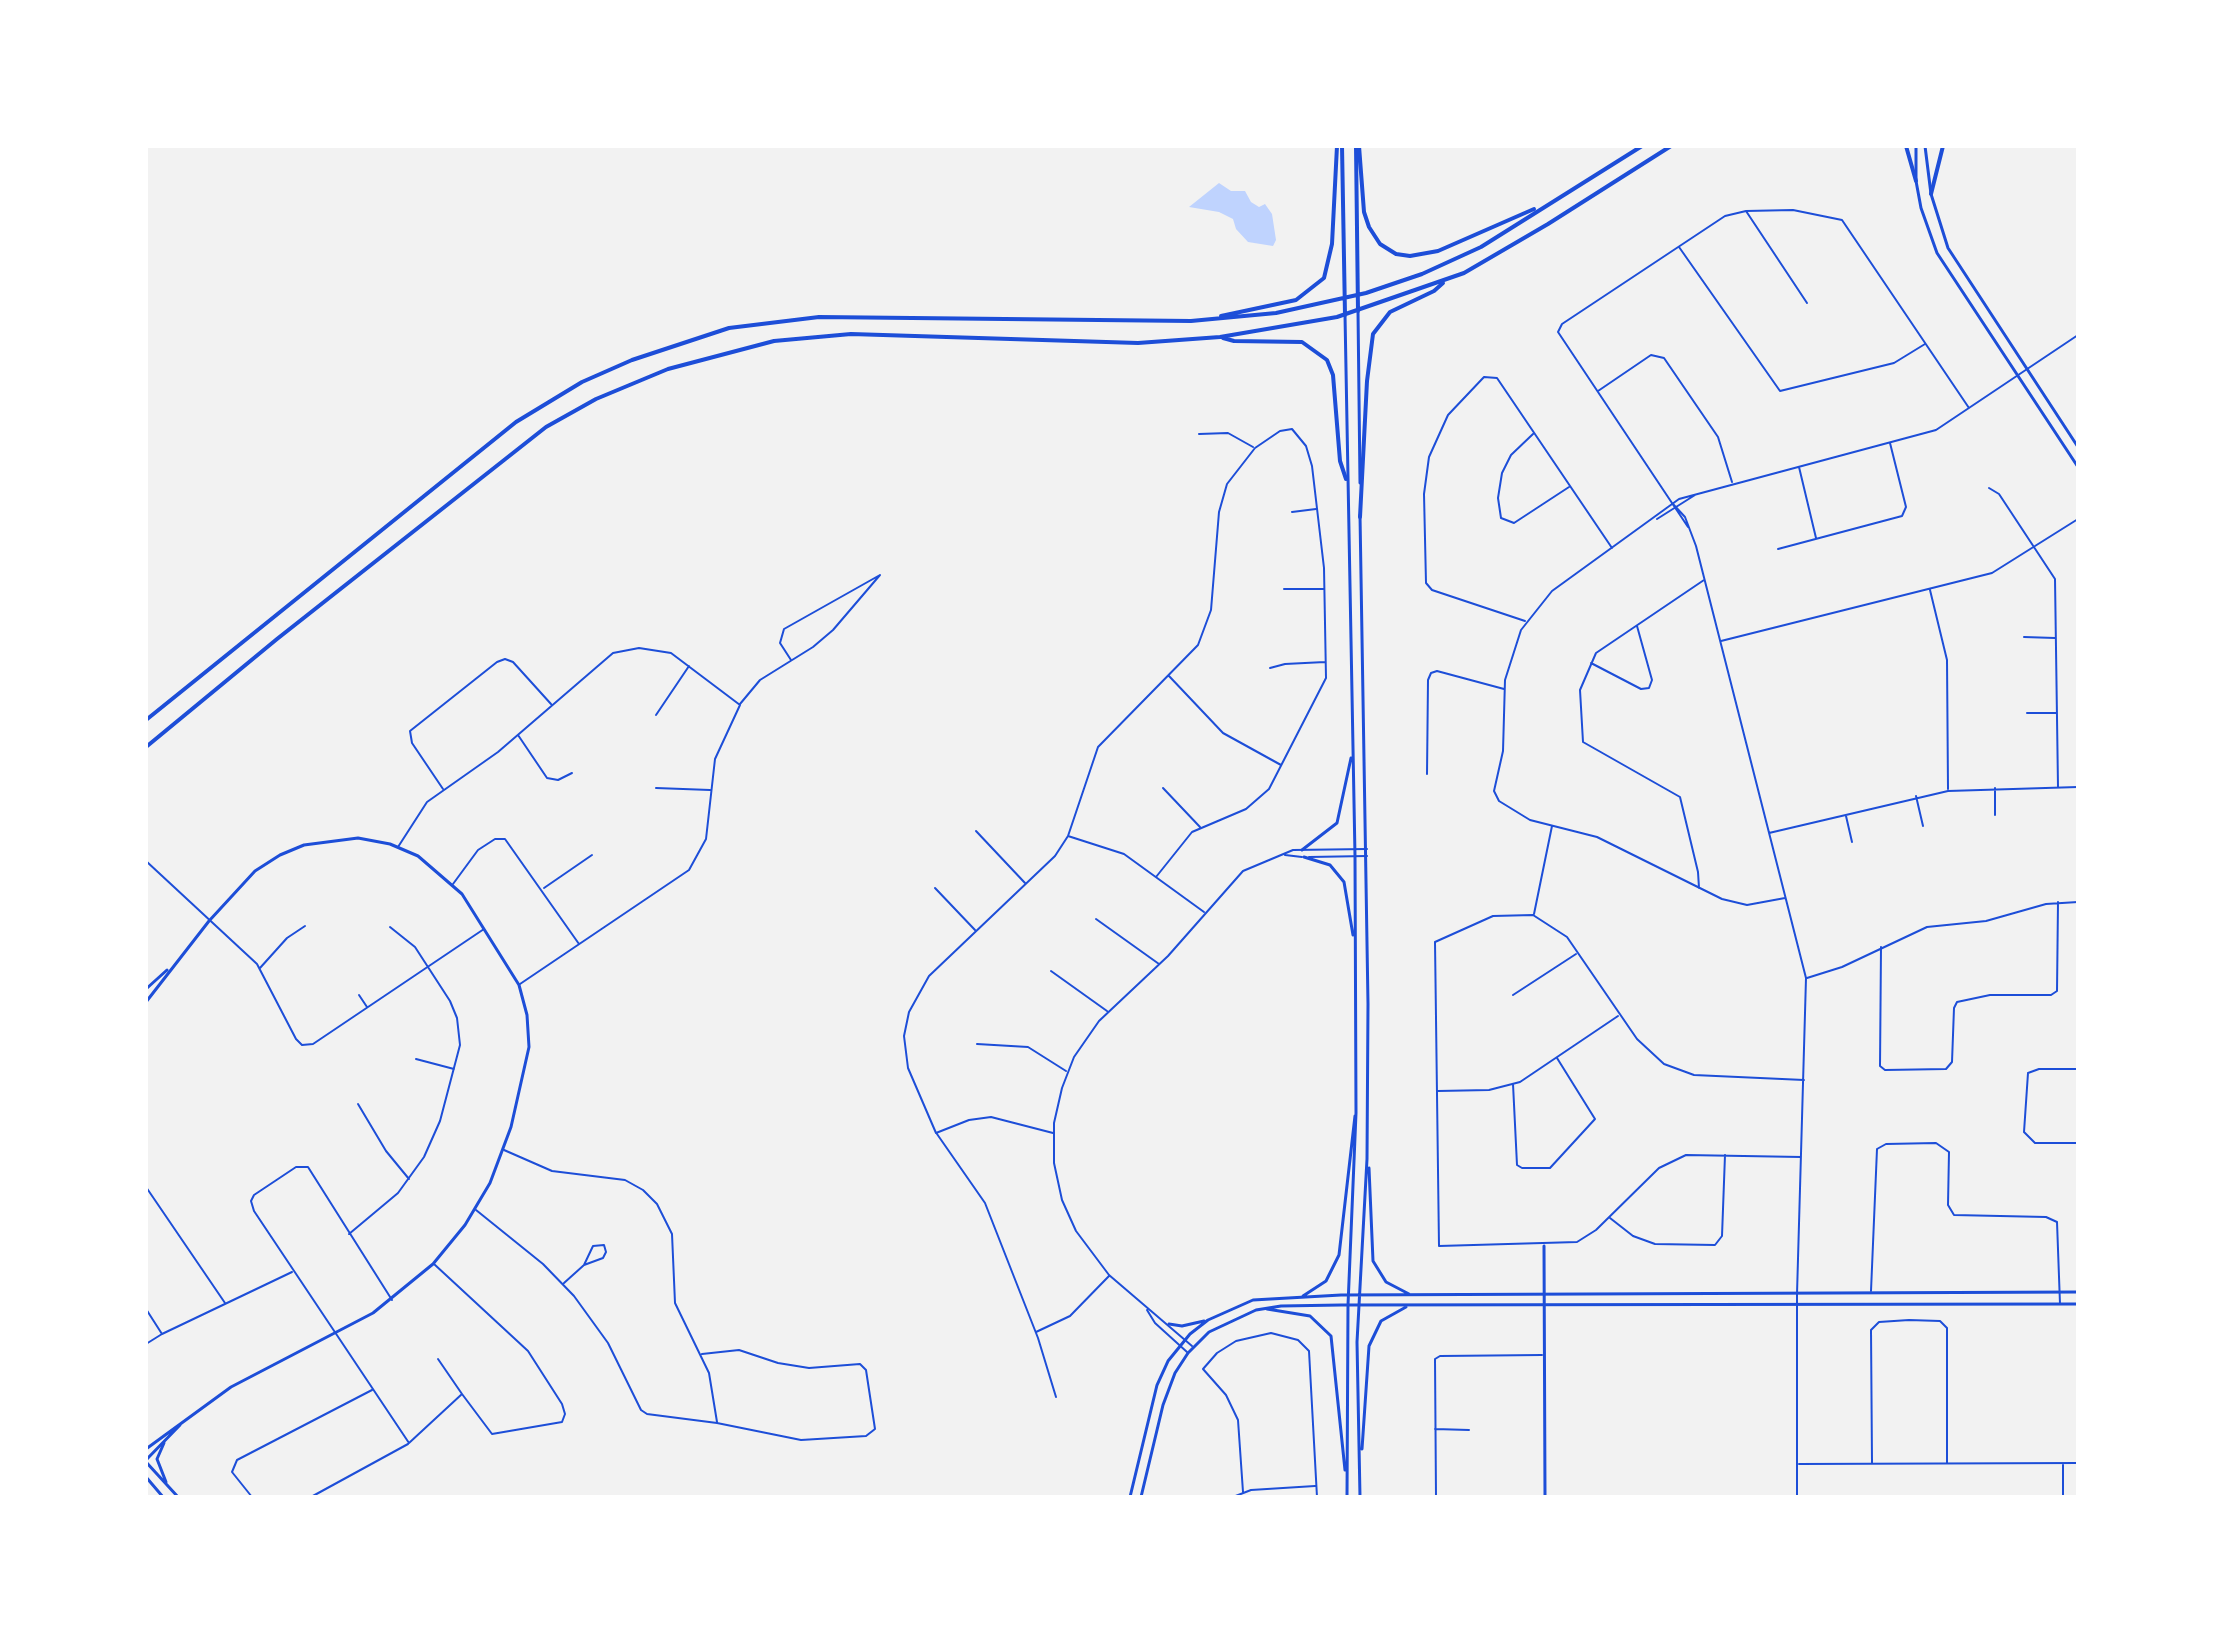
<!DOCTYPE html>
<html>
<head>
<meta charset="utf-8">
<style>
  body { margin:0 }
  #map { position:relative; width:2224px; height:1643px; overflow:hidden; background:#f2f2f2; font-family:"Open Sans",sans-serif }
  canvas { display:block }
  .frame { position:absolute; inset:0; border:148px solid #fff; pointer-events:none }
</style>
</head>
<body>
<div id="map">
<canvas width="2224" height="1643"></canvas>
<div class="frame"></div>
</div>
<script>
const g = document.querySelector('canvas').getContext('2d');
g.lineJoin = 'round';
function paint(path, color) { g.fillStyle = color; g.fill(path, 'evenodd'); }
const poly = rows => new Path2D(rows.map(r => 'M' + r).join(''));
function stroke(path, color, width, dash) { g.strokeStyle = color; g.lineWidth = width; g.lineCap = dash ? 'butt' : 'round'; g.setLineDash(dash || []); g.stroke(path); }
const water = poly([
  [1219,183,1231,191,1245,191,1251,202,1259,207,1265,204,1272,214,1276,240,1273,246,1248,242,1236,229,1233,219,1219,212,1189,207]
]);
const minor = poly([
  [1746,211,1807,303],
  [1679,247,1780,391,1894,363,1925,344],
  [1598,391,1651,355,1664,358,1718,437,1732,482],
  [1199,434,1228,433,1253,447],
  [1533,434,1511,455,1502,473,1498,498,1501,518,1514,523,1569,487],
  [1799,467,1816,538],
  [1989,488,1999,494,2055,579,2058,787],
  [1673,504,1685,517,1696,546,1806,978,1797,1294,1797,1497],
  [1292,512,1316,509],
  [1657,519,1695,495],
  [1688,527,1558,332,1562,324,1725,216,1746,211,1793,210,1842,220,1969,408],
  [1778,549,1902,516,1906,507,1890,443],
  [1284,589,1324,589],
  [1930,590,1947,660,1948,789],
  [1525,621,1432,590,1426,583,1424,494,1429,457,1448,415,1484,377,1497,378,1612,548],
  [2024,637,2055,638],
  [1721,641,1992,573,2078,519],
  [1591,663,1641,689,1649,688,1652,680,1637,626],
  [1270,668,1285,664,1325,662],
  [1169,676,1223,733,1281,765],
  [740,704,760,680,813,647,833,630,880,575,784,629,780,643,791,660],
  [2027,713,2057,713],
  [656,715,689,666],
  [518,735,547,778,558,780,572,773],
  [1427,774,1428,680,1431,673,1437,671,1504,689],
  [656,788,710,790],
  [1163,788,1200,827],
  [443,789,412,743,410,731,497,662,505,659,513,662,551,704],
  [1916,796,1923,826],
  [1995,815,1995,788],
  [1846,816,1852,842],
  [976,831,1025,883],
  [1769,833,1948,791,2078,787],
  [1068,836,1124,854,1204,912],
  [398,847,427,802,498,752,613,653,639,648,671,653,740,705,715,759,706,839,689,870,520,984],
  [1285,855,1302,857],
  [1309,857,1367,856],
  [146,861,257,964,296,1039,302,1045,313,1044,484,929],
  [453,884,478,850,495,839,505,839,579,944],
  [544,888,592,855],
  [935,888,975,930],
  [1699,888,1698,872,1680,797,1583,742,1580,690,1596,653,1704,580],
  [1785,898,1747,905,1722,899,1597,837,1530,820,1499,801,1494,791,1503,751,1505,680,1521,630,1552,591,1679,499,1936,430,2078,335],
  [1534,914,1552,826],
  [1096,919,1159,964],
  [1881,947,1880,1066,1885,1070,1946,1069,1952,1062,1954,1008,1957,1002,1990,995,2051,995,2057,991,2058,902],
  [260,968,287,938,305,926],
  [1051,971,1107,1011],
  [1807,978,1842,967,1927,927,1986,921,2046,904,2078,902],
  [359,995,367,1007],
  [1513,995,1576,954],
  [977,1044,1028,1047,1066,1071],
  [416,1059,454,1069],
  [2078,1069,2039,1069,2028,1073,2024,1132,2035,1143,2078,1143],
  [1513,1084,1517,1165,1522,1168,1550,1168,1595,1119,1557,1058],
  [1438,1091,1489,1090,1520,1082,1618,1016],
  [358,1104,386,1151,409,1179],
  [1053,1133,991,1117,969,1120,936,1133,908,1068,904,1036,909,1012,929,976,1055,856,1068,836,1098,747,1198,645,1211,610,1219,512,1227,484,1255,448,1280,431,1292,429,1306,446,1312,466,1324,568,1326,678,1269,789,1246,809,1192,832,1156,877],
  [937,1134,985,1203,1038,1338,1056,1397],
  [504,1150,552,1171,625,1180,643,1190,657,1204,672,1234,675,1303,709,1373,717,1422],
  [1801,1157,1686,1155,1659,1168,1596,1230,1577,1242,1439,1246,1435,942,1493,916,1533,915,1567,937,1637,1039,1664,1064,1694,1075,1804,1080],
  [146,1187,225,1303],
  [476,1210,543,1264,574,1296,608,1343,641,1410,647,1414,717,1423,801,1440,866,1436,875,1429,866,1370,860,1364,809,1368,778,1363,739,1350,702,1354],
  [1610,1218,1633,1236,1655,1244,1715,1245,1722,1236,1725,1155],
  [349,1234,398,1193,424,1157,440,1121,460,1045,457,1018,450,1001,415,947,390,927],
  [564,1283,584,1265,593,1246,604,1245,606,1252,603,1258,584,1265],
  [1871,1291,1877,1149,1886,1144,1936,1143,1949,1152,1948,1205,1954,1215,2046,1217,2057,1222,2060,1304],
  [392,1300,308,1167,296,1167,254,1195,251,1201,254,1211,409,1443,462,1394,492,1434,562,1422,565,1414,562,1404,528,1351,434,1264],
  [146,1309,162,1334,292,1272],
  [1147,1310,1155,1323,1187,1352],
  [1036,1332,1070,1316,1109,1276],
  [146,1344,162,1334],
  [1192,1346,1109,1275,1076,1231,1062,1200,1054,1163,1054,1123,1062,1088,1074,1057,1099,1021,1168,956,1243,871,1293,850,1367,849],
  [438,1359,462,1394],
  [1435,1429,1469,1430],
  [1872,1463,1871,1330,1879,1322,1909,1320,1940,1321,1947,1328,1947,1462],
  [1799,1464,2078,1463],
  [1243,1492,1238,1420,1226,1395,1203,1369,1217,1353,1236,1341,1271,1333,1298,1340,1309,1351,1317,1497],
  [252,1497,232,1472,237,1460,372,1390],
  [311,1497,408,1444],
  [1233,1497,1251,1490,1315,1486],
  [1436,1497,1435,1359,1440,1356,1542,1355],
  [2063,1497,2063,1464]
]);
const tertiary = poly([
  [1916,146,1916,181,1921,208,1937,253,2078,467],
  [1925,146,1931,194,1948,248,2078,447],
  [146,989,167,970],
  [146,1002,209,921,255,871,280,855,304,845,358,838,390,844,418,856,462,894,519,985,527,1015,529,1047,511,1127,490,1183,465,1225,433,1264,373,1313,231,1387,146,1449],
  [1544,1246,1545,1497],
  [146,1460,180,1425]
]);
const secondary = poly([
  [1358,311,1360,483],
  [1345,315,1355,856,1356,1113,1348,1305,1347,1497],
  [1302,850,1337,823,1351,758],
  [1304,857,1330,865,1344,882,1353,935],
  [1369,1168,1373,1261,1386,1282,1409,1294],
  [1303,1296,1326,1281,1339,1255,1355,1116],
  [1267,1309,1310,1316,1331,1336,1345,1470],
  [1169,1324,1182,1326,1204,1321],
  [164,1443,157,1459,166,1482],
  [1362,1449,1369,1346,1381,1321,1406,1307],
  [146,1462,178,1497],
  [146,1477,163,1497],
  [1130,1497,1157,1385,1168,1361,1190,1334,1208,1320,1253,1300,1341,1295,2078,1292],
  [1141,1497,1163,1405,1175,1373,1188,1353,1209,1332,1256,1310,1281,1306,1341,1305,2078,1304],
  [1360,1497,1357,1342,1367,1159,1368,1004,1360,515]
]);
const primary = poly([
  [1342,146,1345,315],
  [1356,146,1358,311],
  [1359,146,1364,212,1369,227,1380,244,1396,254,1410,256,1438,251,1534,209],
  [1906,146,1916,181],
  [1931,194,1943,146],
  [1221,316,1296,300,1324,278,1332,244,1337,146],
  [1223,338,1234,341,1302,342,1327,360,1333,375,1340,461,1346,479],
  [1360,517,1367,381,1373,334,1390,312,1434,291,1443,283],
  [146,720,516,422,582,382,632,360,729,328,819,317,1191,321,1276,313,1366,293,1422,274,1481,247,1642,146],
  [146,747,277,639,546,427,596,399,668,369,774,341,851,334,1138,343,1220,337,1337,317,1464,273,1548,224,1671,146]
]);
paint(water, '#bfd3fe');
stroke(minor, '#1d4ed8', 2);
stroke(tertiary, '#1d4ed8', 3);
stroke(secondary, '#1d4ed8', 3);
stroke(primary, '#1d4ed8', 4);
</script>
</body>
</html>
